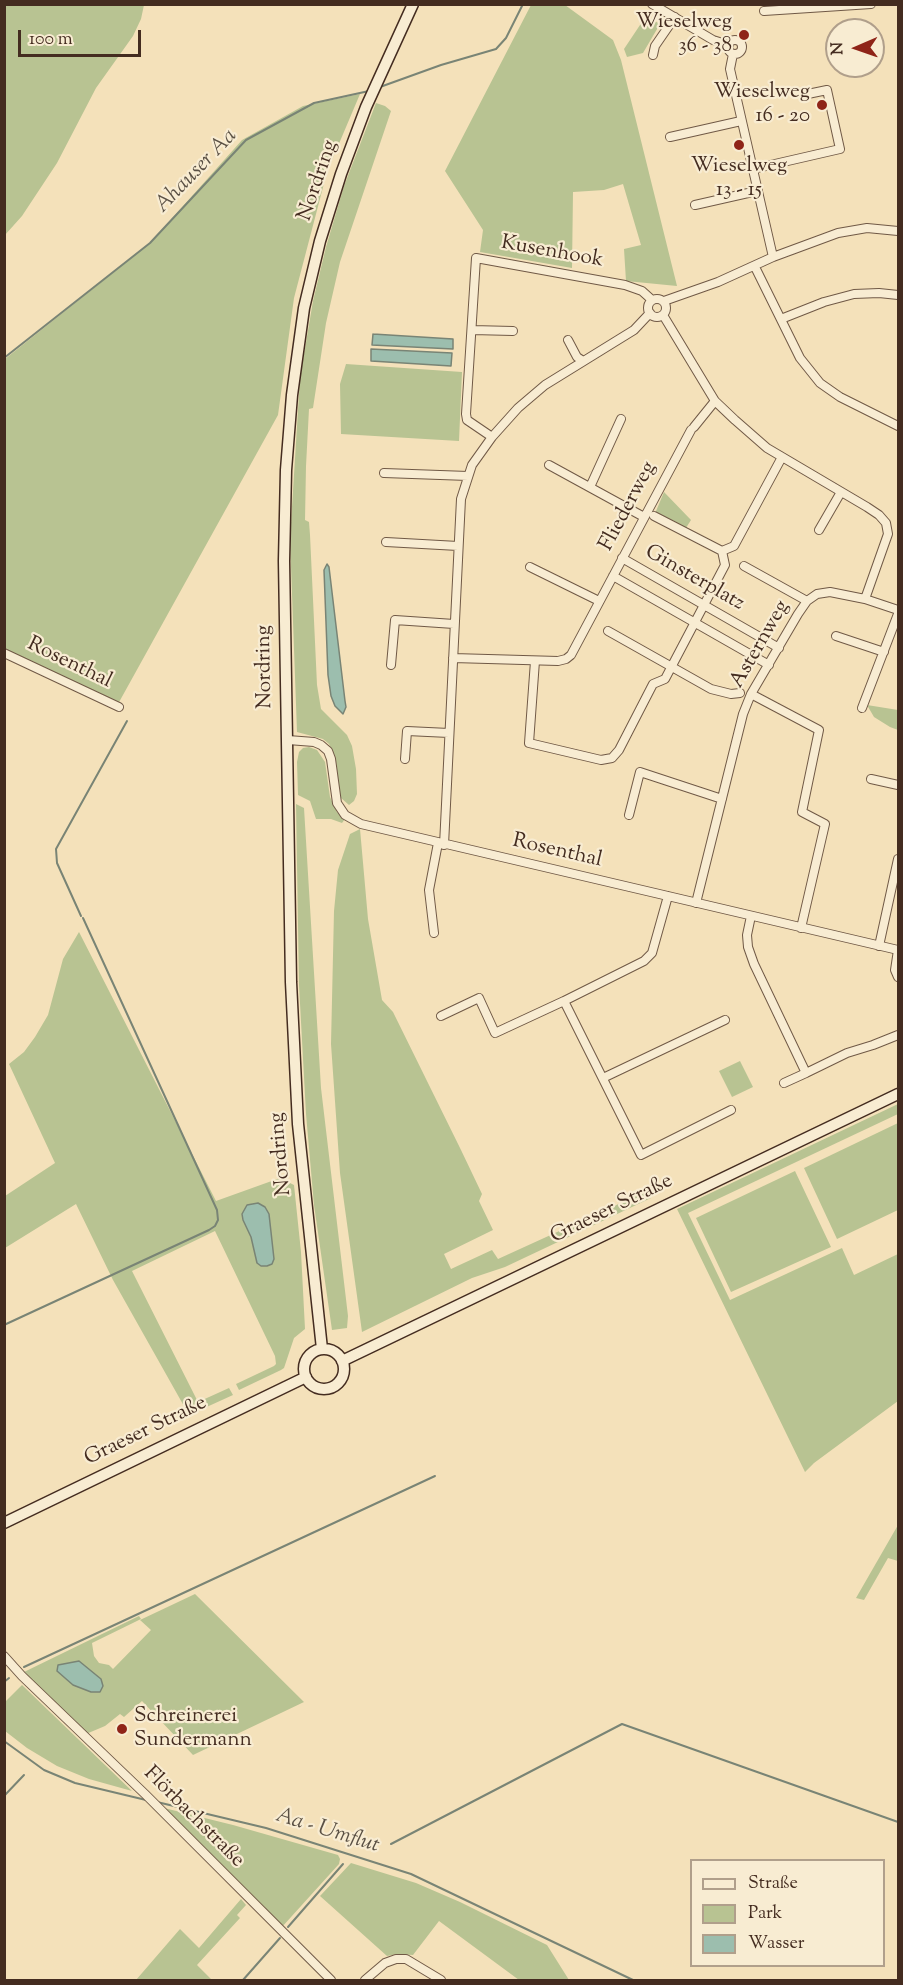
<!DOCTYPE html>
<html>
<head>
<meta charset="utf-8">
<style>
  body { margin:0 }
  #map { position:relative; width:903px; height:1985px; overflow:hidden; background:#f4e1ba; font-family:"Sorts Mill Goudy",serif }
  canvas { display:block }
  .frame { position:absolute; inset:0; border:6px solid #442c20; pointer-events:none }
  .legend { position:absolute; left:690px; top:1859px; width:195px; height:108px; box-sizing:border-box; background:#f8ecd2; border:2px solid #b09f8b; margin:0; padding:8px 10px; list-style:none; font-size:18px; color:#442c20 }
  .legend li { display:flex; align-items:center; gap:12px; height:30px }
  .legend b { width:30px; border:2px solid #b09f8b }
  .north { position:absolute; left:825px; top:18px; width:60px; height:60px; box-sizing:border-box; background:#f8ecd2; border:2px solid #b09f8b; border-radius:50%; rotate:268deg; font-size:16px; font-weight:700; line-height:24px; text-align:center; color:#442c20 }
  .north::after { content:''; display:block; margin:auto; width:21px; height:27px; background:#8f2418; clip-path:polygon(50% 0,100% 100%,50% 72%,0 100%) }
  .scale { position:absolute; left:18px; top:30px; width:123px; height:27px; box-sizing:border-box; border:3px solid #442c20; border-top:0; padding-left:8px; font-size:18px; line-height:21px; white-space:nowrap; color:#442c20; -webkit-text-stroke:4px #f8ecd2; paint-order:stroke }
</style>
</head>
<body>
<div id="map">
<canvas width="903" height="1985"></canvas>
<div class="frame"></div>
<ul class="legend">
<li><b style="height:8px;background:#f8ecd2"></b>Straße</li>
<li><b style="height:16px;background:#b8c392"></b>Park</li>
<li><b style="height:16px;background:#9cbeae"></b>Wasser</li>
</ul>
<div class="north">N</div>
<div class="scale">100 m</div>
</div>
<script>
const g = document.querySelector('canvas').getContext('2d');
g.lineJoin = 'round';
function paint(path, color) { g.fillStyle = color; g.fill(path, 'evenodd'); }
const poly = rows => new Path2D(rows.map(r => 'M' + r).join(''));
function stroke(path, color, width, dash) { g.strokeStyle = color; g.lineWidth = width; g.lineCap = dash ? 'butt' : 'round'; g.setLineDash(dash || []); g.stroke(path); }
function drawText(font, color, halo, rows, align = 'center') {
  g.font = font + ' "Sorts Mill Goudy",serif'; g.lineWidth = 4.5; g.setLineDash([]); g.textBaseline = 'middle'; g.strokeStyle = halo; g.fillStyle = color; for (const [text, x, y, turn = 0] of rows) {
    g.save(); g.translate(x, y); g.rotate((+turn || 0) * Math.PI / 180); g.textAlign = isNaN(turn) ? turn : align; if (halo) g.strokeText(text, 0, 0); g.fillText(text, 0, 0); g.restore();
  }
}
const green = poly([
  [5,4,144,5,141,19,133,36,96,88,57,163,22,216,5,235],
  [531,5,565,5,613,40,621,60,677,286,626,281,624,249,641,245,623,184,604,190,573,192,572,268,480,252,483,230,445,171],
  [646,16,660,24,643,53,627,57,624,49],
  [360,94,327,172,294,298,278,415,118,704,5,654,5,359,150,243,242,140,303,106],
  [376,103,385,106,391,111,340,262,326,323,313,408,309,409,306,466,305,520,309,522,310,535,317,685,321,709,347,735,352,746,356,769,357,794,354,801,349,805,341,798,339,790,336,761,329,744,323,739,297,732,290,539,300,378,313,301,326,247,344,186],
  [346,364,462,372,459,441,341,434,340,384],
  [664,492,691,520,684,531,654,516],
  [867,705,898,710,898,730,890,727,874,717],
  [309,747,317,750,325,762,330,797,337,812,345,819,342,823,331,819,316,819,310,801,298,795,297,762,299,752,303,748],
  [296,804,304,808,321,1088,348,1316,347,1328,332,1330,314,1205,306,1114,299,985],
  [360,829,368,919,382,1000,393,1012,461,1150,482,1194,479,1201,493,1230,444,1254,451,1269,492,1250,498,1259,647,1191,651,1198,505,1267,472,1278,362,1332,340,1173,331,1044,334,911,338,870,350,834],
  [79,932,216,1201,280,1178,294,1185,301,1252,305,1329,294,1338,284,1368,281,1370,239,1390,236,1384,274,1366,276,1364,275,1356,215,1231,132,1271,198,1402,229,1388,233,1395,189,1415,113,1280,76,1204,5,1248,5,1196,55,1163,9,1064,24,1052,35,1037,48,1015,63,959],
  [740,1061,753,1087,732,1097,719,1071],
  [898,1104,898,1114,688,1213,730,1300,842,1248,854,1275,898,1254,898,1401,814,1463,805,1472,677,1209],
  [898,1123,898,1210,837,1239,804,1168],
  [795,1171,831,1247,731,1292,696,1218],
  [898,1525,898,1561,888,1558,864,1600,856,1598],
  [195,1594,304,1702,193,1755,142,1701,124,1717,120,1714,105,1726,86,1734,24,1672,139,1616,141,1619,92,1643,94,1656,99,1663,109,1665,113,1669,151,1630,140,1620],
  [22,1685,132,1791,89,1779,57,1766,27,1748,5,1731,5,1702],
  [164,1808,233,1825,338,1855,340,1859,339,1864,282,1927],
  [351,1863,416,1883,460,1902,547,1945,569,1980,519,1980,439,1921,413,1955,397,1954,387,1956,320,1896],
  [241,1899,246,1905,237,1915,240,1918,197,1965,212,1980,136,1980,180,1929,199,1948]
]);
const water = poly([
  [373,334,453,339,453,349,372,345,373,334],
  [371,349,452,353,451,366,371,361,371,349],
  [327,564,329,567,345,701,346,707,343,714,335,706,331,696,328,675,324,570,327,564],
  [258,1203,265,1207,269,1214,274,1259,272,1264,267,1266,261,1266,257,1263,251,1237,243,1220,242,1214,247,1205,258,1203],
  [79,1661,101,1679,103,1686,100,1692,91,1692,73,1685,57,1671,58,1665,79,1661]
]);
const stream = poly([
  [380,87,441,65,496,49,506,38,523,4],
  [4,358,150,243,246,140,314,103,369,91],
  [81,916,57,863,56,849,127,721],
  [4,1325,209,1230,215,1226,218,1220,217,1210,83,918],
  [24,1667,435,1476],
  [4,1682,9,1678],
  [4,1741,44,1770,75,1783,146,1800],
  [4,1796,24,1775],
  [157,1802,266,1828,411,1874,633,1980],
  [391,1844,622,1724,898,1822],
  [288,1927,343,1864],
  [243,1980,280,1938]
]);
const street = poly([
  [652,4,713,40,729,45],
  [764,11,871,4],
  '728 47a7 7 0 1 1 14 0a7 7 0 1 1-14 0Z',
  [733,54,730,69,773,257],
  [653,55,655,46,675,17],
  [670,137,741,121],
  [753,169,840,149,827,90,803,95],
  [695,205,757,191],
  [755,267,800,358,820,383,840,397,898,426],
  '648 308a9 9 0 1 1 18 0a9 9 0 1 1-18 0Z',
  [664,301,718,282,773,257,838,233,867,228,898,231],
  [663,315,715,401,735,420,767,448,867,507,879,515,886,523,888,534,865,599],
  [781,319,824,302,854,294,879,293,898,295],
  [472,330,513,331],
  [568,340,577,357,583,361],
  [694,427,715,401],
  [492,437,467,420,466,414,476,258,625,285,642,291,652,300],
  [549,465,644,517],
  [384,473,468,476],
  [590,487,621,419],
  [654,516,722,551],
  [819,530,841,492],
  [386,542,458,546],
  [722,551,734,546,782,457],
  [622,558,779,648],
  [744,566,807,601],
  [530,567,599,601],
  [613,576,769,665],
  [608,631,711,689,731,694,740,693],
  [836,636,884,652],
  [4,653,119,707],
  [453,658,558,661,566,659,571,655,691,430],
  [535,661,529,743,601,760,612,758,619,750,653,684,665,679,725,565,722,551],
  [391,665,395,620,454,624],
  [751,694,819,730,802,812,825,824,801,928],
  [862,708,898,614],
  [288,740,314,742,321,745,328,751,331,759,337,803,345,815,361,824,898,950],
  [405,759,407,731,449,733],
  [871,779,898,785],
  [629,815,640,772,722,799],
  [444,845,461,499,472,465,492,437,518,408,545,385,634,330,650,313],
  [668,896,652,953,644,961,564,1001,641,1155,731,1110],
  [696,903,743,714,751,694,798,614,807,601,817,594,830,592,865,599,898,610],
  [751,916,747,935,748,947,754,964,806,1073,847,1053,873,1045,898,1035],
  [434,933,429,890,438,843],
  [879,946,898,859],
  [898,950,895,970,898,977],
  [441,1016,479,998,495,1033,564,1001],
  [603,1078,725,1020],
  [784,1083,806,1073],
  [4,1656,22,1676,146,1795,331,1980],
  [365,1980,385,1963,396,1959,406,1959,441,1980]
]);
const secondary = poly([
  [322,1349,298,1124,291,982,284,561,286,470,292,395,304,308,320,241,341,174,366,107,413,4],
  '304 1369a20 20 0 1 1 40 0a20 20 0 1 1-40 0Z',
  [342,1361,898,1094],
  [4,1523,306,1377]
]);
const markers = [
  [744,35,6,"#8f2418"],
  [822,105,6,"#8f2418"],
  [739,145,6,"#8f2418"],
  [122,1729,6,"#8f2418"]
];
const poiNames = [
  ["Wieselweg",732,23],
  ["36 - 38",732,47],
  ["Wieselweg",810,93],
  ["16 - 20",810,117],
  ["Wieselweg",739,167,"center"],
  ["13 - 15",739,191,"center"],
  ["Schreinerei",134,1717,"left"],
  ["Sundermann",134,1741,"left"]
];
const streetNames = [
  ["Nordring",319,181,-71],
  ["Kusenhook",552,253,10],
  ["Fliederweg",629,507,-62],
  ["Ginsterplatz",694,579,30],
  ["Asternweg",761,645,-60],
  ["Rosenthal",69,664,26],
  ["Nordring",266,667,-91],
  ["Rosenthal",557,852,13],
  ["Nordring",282,1154,-95],
  ["Graeser Straße",612,1210,-26],
  ["Graeser Straße",146,1432,-26],
  ["Flörbachstraße",193,1818,45]
];
const waterNames = [
  ["Ahauser Aa",197,172,-46],
  ["Aa - Umflut",327,1832,17]
];
paint(green, '#b8c392');
paint(water, '#9cbeae');
stroke(water, '#798475', 1.5);
stroke(stream, '#798475', 2);
stroke(street, '#705946', 10);
stroke(secondary, '#442c20', 13);
stroke(street, '#f8ecd2', 8);
stroke(secondary, '#f8ecd2', 10);
for (const [x, y, r, color] of markers) { const dot = new Path2D(); dot.arc(x, y, r, 0, 2 * Math.PI); g.fillStyle = color; g.fill(dot); stroke(dot, '#f8ecd2', 2); }
drawText('21px', '#442c20', '#f8ecd2', poiNames, 'right');
drawText('21px', '#442c20', '#f8ecd2', streetNames);
drawText('italic 22px', '#5a5044', '#f8ecd2', waterNames);
</script>
</body>
</html>
